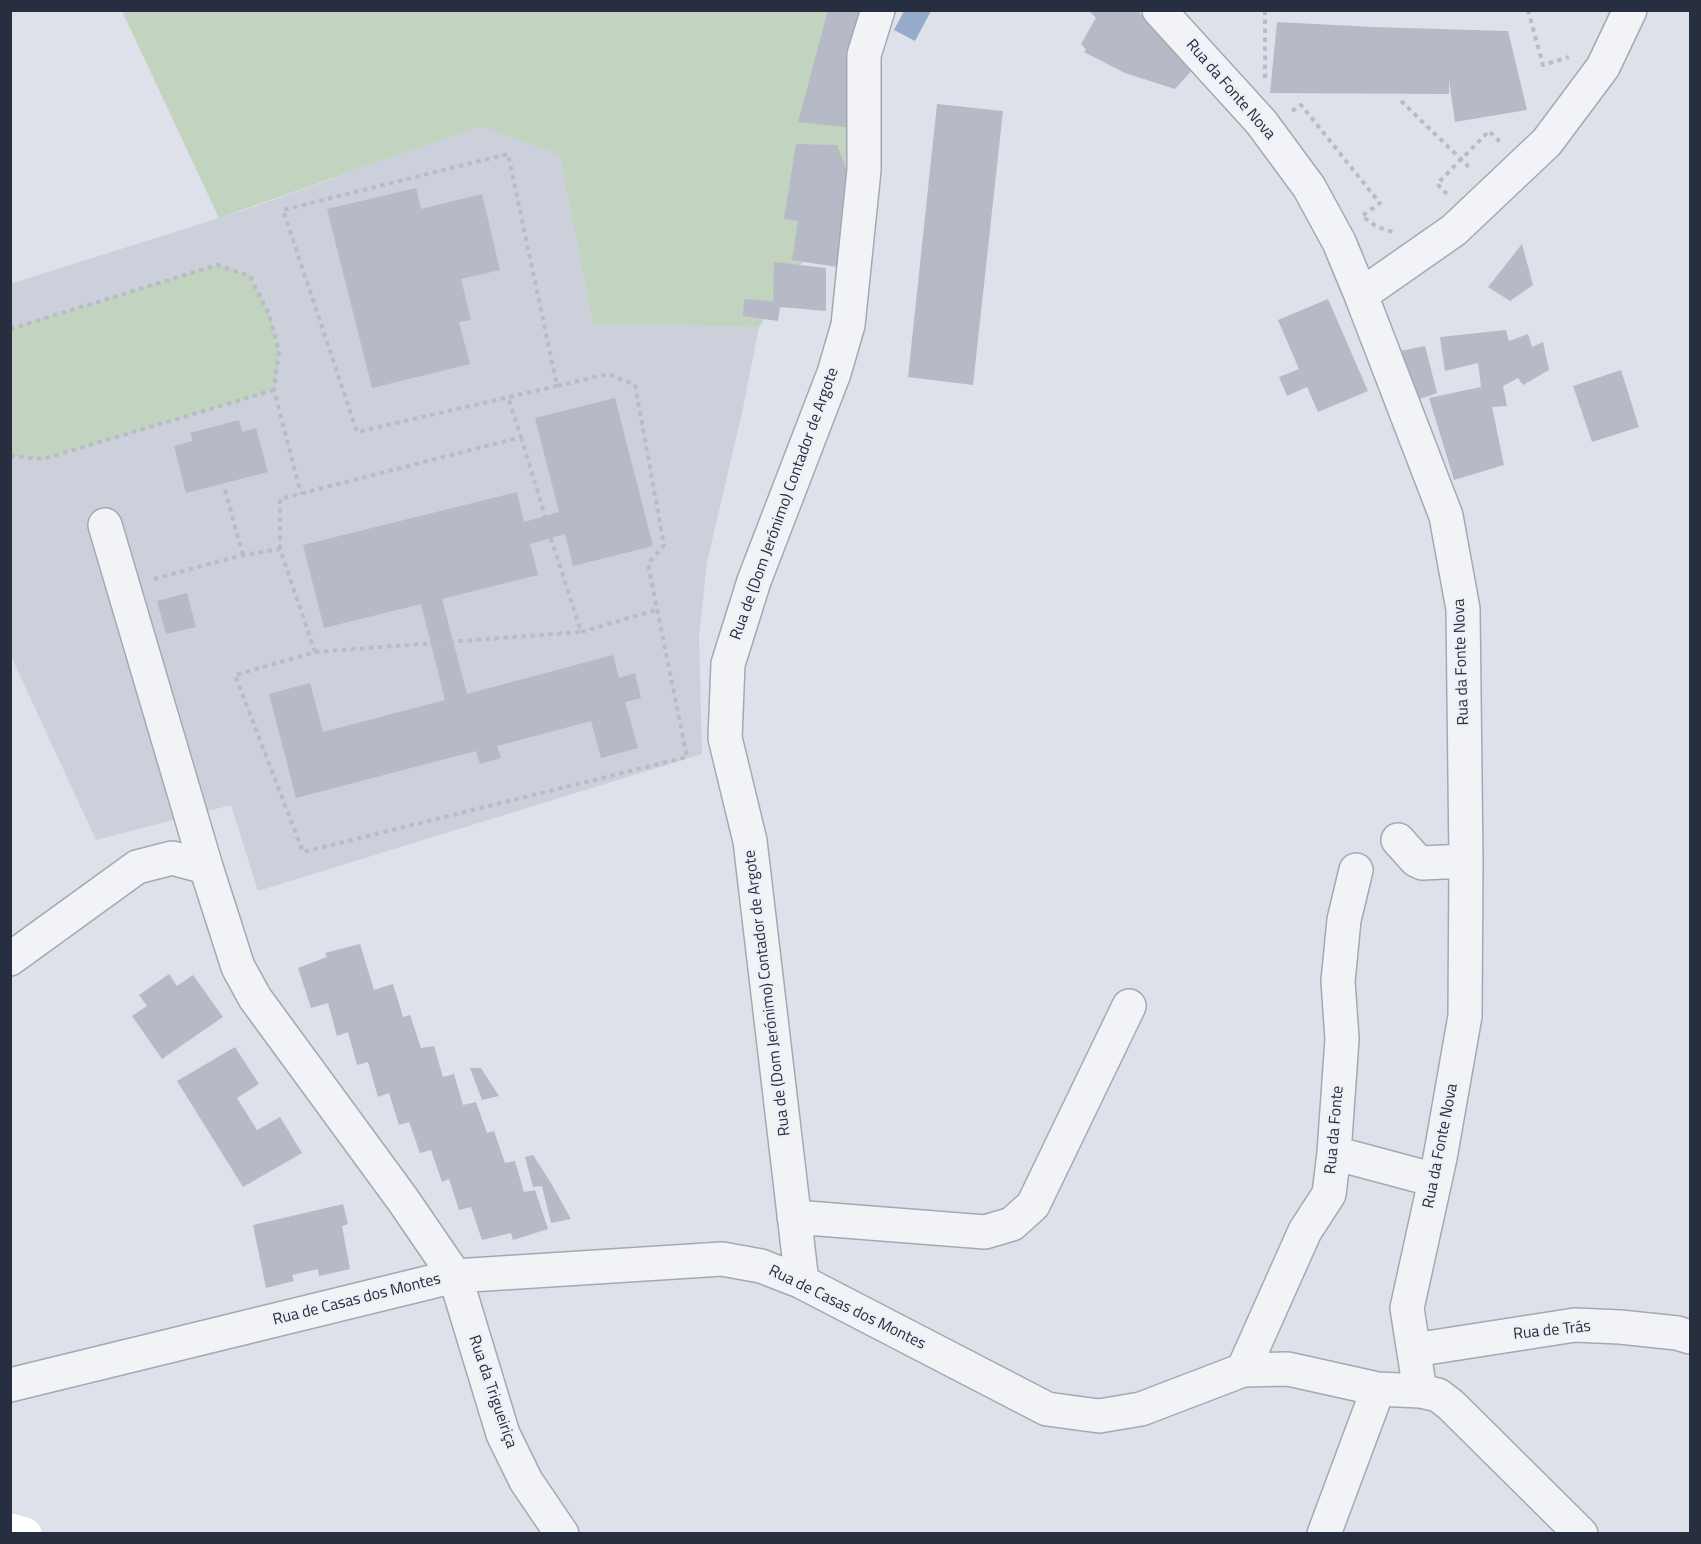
<!DOCTYPE html>
<html>
<head>
<meta charset="utf-8">
<style>
  body { margin:0 }
  #map { position:relative; width:1701px; height:1544px; overflow:hidden; background:#dee1e9; font-family:"Titillium Web",sans-serif }
  canvas { display:block }
  .frame { position:absolute; inset:0; border:12px solid #262e40; pointer-events:none }
</style>
</head>
<body>
<div id="map">
<canvas width="1701" height="1544"></canvas>
<div class="frame"></div>
</div>
<script>
const g = document.querySelector('canvas').getContext('2d');
g.lineJoin = 'round';
function paint(path, color) { g.fillStyle = color; g.fill(path, 'evenodd'); }
const poly = rows => new Path2D(rows.map(r => 'M' + r).join(''));
function stroke(path, color, width, dash) { g.strokeStyle = color; g.lineWidth = width; g.lineCap = dash ? 'butt' : 'round'; g.setLineDash(dash || []); g.stroke(path); }
function drawText(font, color, halo, rows, align = 'center') {
  g.font = font + ' "Titillium Web",sans-serif'; g.lineWidth = 5; g.setLineDash([]); g.textBaseline = 'middle'; g.strokeStyle = halo; g.fillStyle = color; for (const [text, x, y, turn = 0] of rows) {
    g.save(); g.translate(x, y); g.rotate((+turn || 0) * Math.PI / 180); g.textAlign = isNaN(turn) ? turn : align; if (halo) g.strokeText(text, 0, 0); g.fillText(text, 0, 0); g.restore();
  }
}
const built = poly([
  [481,125,561,155,593,324,759,327,742,413,707,562,699,636,702,754,258,891,231,805,96,840,11,656,10,284,251,208]
]);
const green = poly([
  [122,11,873,11,864,170,759,327,593,324,560,155,481,126,219,218],
  [217,265,250,276,269,313,279,351,274,390,43,459,11,456,11,329]
]);
const water = poly([
  [904,11,931,11,915,41,894,30]
]);
const building = poly([
  [828,10,860,10,848,55,846,127,798,122],
  [1088,10,1137,10,1194,68,1175,89,1125,73,1084,52,1086,49,1081,44,1096,18],
  [1277,22,1372,27,1508,31,1527,110,1455,122,1449,80,1449,94,1270,93],
  [937,104,1003,111,973,385,908,377],
  [796,144,837,145,851,181,837,267,792,260,798,221,784,219],
  [416,188,421,209,482,194,500,270,461,279,471,320,459,322,470,364,372,388,327,209],
  [1522,244,1533,285,1510,301,1488,287],
  [774,262,826,268,826,311,780,307,778,321,743,316,744,299,773,301],
  [1328,299,1368,391,1318,412,1307,387,1287,396,1279,377,1299,369,1278,320],
  [1506,330,1509,341,1528,334,1532,347,1543,342,1549,370,1523,385,1518,378,1503,386,1507,406,1492,407,1504,465,1454,480,1429,398,1481,387,1478,363,1445,371,1440,337],
  [1425,346,1437,393,1417,400,1400,351],
  [1621,370,1639,427,1592,442,1573,386],
  [615,398,653,546,573,566,565,534,530,544,538,575,442,599,467,694,613,655,619,678,635,673,641,698,625,702,638,748,601,758,591,721,497,746,501,758,480,764,476,751,296,798,269,694,310,683,323,732,445,700,421,604,324,628,303,545,517,492,524,522,559,512,535,418],
  [239,420,242,432,256,428,268,472,186,493,174,446,193,441,190,433],
  [187,593,196,627,166,634,157,601],
  [360,944,374,990,393,984,403,1017,410,1015,421,1048,434,1046,443,1077,454,1074,463,1105,476,1102,487,1133,494,1131,505,1163,515,1161,524,1192,535,1190,548,1229,513,1240,511,1233,482,1240,471,1207,459,1210,449,1179,442,1182,431,1150,420,1153,409,1122,399,1125,389,1093,378,1097,368,1062,357,1065,348,1032,337,1036,328,1003,311,1008,298,968,327,957,325,953],
  [169,974,177,986,193,975,223,1017,162,1059,132,1016,147,1006,139,995],
  [235,1047,259,1084,237,1098,257,1130,280,1117,302,1153,243,1187,177,1081],
  [470,1068,481,1068,499,1096,482,1100],
  [533,1155,551,1183,571,1219,551,1223,542,1186,533,1187,525,1157],
  [343,1204,348,1224,342,1226,350,1269,319,1276,318,1269,292,1275,294,1281,266,1288,253,1225]
]);
const path = poly([
  [1528,10,1543,65,1569,57],
  [1265,78,1265,10],
  [1401,101,1472,170],
  [1292,111,1301,105,1380,203,1362,216,1377,227,1393,232],
  [1447,194,1437,184,1489,131,1501,143],
  [10,329,217,265,250,276,269,314,279,351,274,390,301,494],
  [521,437,545,516],
  [10,456,43,459,274,390],
  [225,490,243,555],
  [551,538,581,632,656,610],
  [280,549,280,499,521,437,508,397],
  [154,579,243,555,280,549,315,652,235,675,303,852,687,757,648,564,664,545,635,385,608,374,557,386,508,154,283,210,357,432,557,386],
  [315,652,581,632]
]);
const street = poly([
  [1159,10,1261,122,1309,187,1339,242,1361,295,1446,516,1463,609,1466,861,1465,1016,1440,1158,1407,1308,1420,1391],
  [1361,295,1454,230,1547,142,1603,67,1630,10],
  [105,525,206,867,238,967,255,998,403,1200,455,1276,503,1434,526,1481,562,1534],
  [1398,840,1416,860,1422,863,1466,861],
  [10,959,137,867,172,858,206,867],
  [1334,1153,1435,1180],
  [794,1217,985,1232,1012,1224,1033,1205,1129,1006],
  [802,1282,750,841,725,738,728,664,754,581,834,373,848,325,864,170,864,55,878,10],
  [1414,1350,1575,1325,1620,1327,1677,1333,1690,1337],
  [1243,1370,1305,1231,1329,1194,1334,1153,1342,1039,1338,981,1344,920,1356,870],
  [10,1385,455,1276,722,1259,761,1266,802,1282,1047,1409,1099,1416,1141,1409,1243,1370,1288,1369,1378,1389,1420,1391,1438,1395,1451,1405,1581,1534],
  [1324,1534,1378,1389]
]);
const secondary = poly([
  [10,1530,25,1534]
]);
const streetNames = [
  ["Rua da Fonte Nova",1230,90,49],
  ["Rua de (Dom Jerónimo) Contador de Argote",785,504,-70],
  ["Rua da Fonte Nova",1462,662,-92],
  ["Rua de (Dom Jerónimo) Contador de Argote",768,993,-97],
  ["Rua da Fonte",1335,1130,-85],
  ["Rua da Fonte Nova",1441,1146,-79],
  ["Rua de Casas dos Montes",357,1300,-14],
  ["Rua de Casas dos Montes",847,1308,26],
  ["Rua de Trás",1552,1331,-6],
  ["Rua da Trigueiriça",492,1392,71]
];
paint(built, '#ccd0db');
paint(green, '#c2d3bf');
paint(water, '#97accb');
paint(building, '#b5bac6');
stroke(street, '#a3a8b3', 36);
stroke(path, '#b8bcc4', 4, [4.5, 4.5]);
stroke(street, '#f1f3f7', 33);
stroke(secondary, '#fff', 33);
drawText('16px', '#262e40', '#eef0f6', streetNames);
</script>
</body>
</html>
